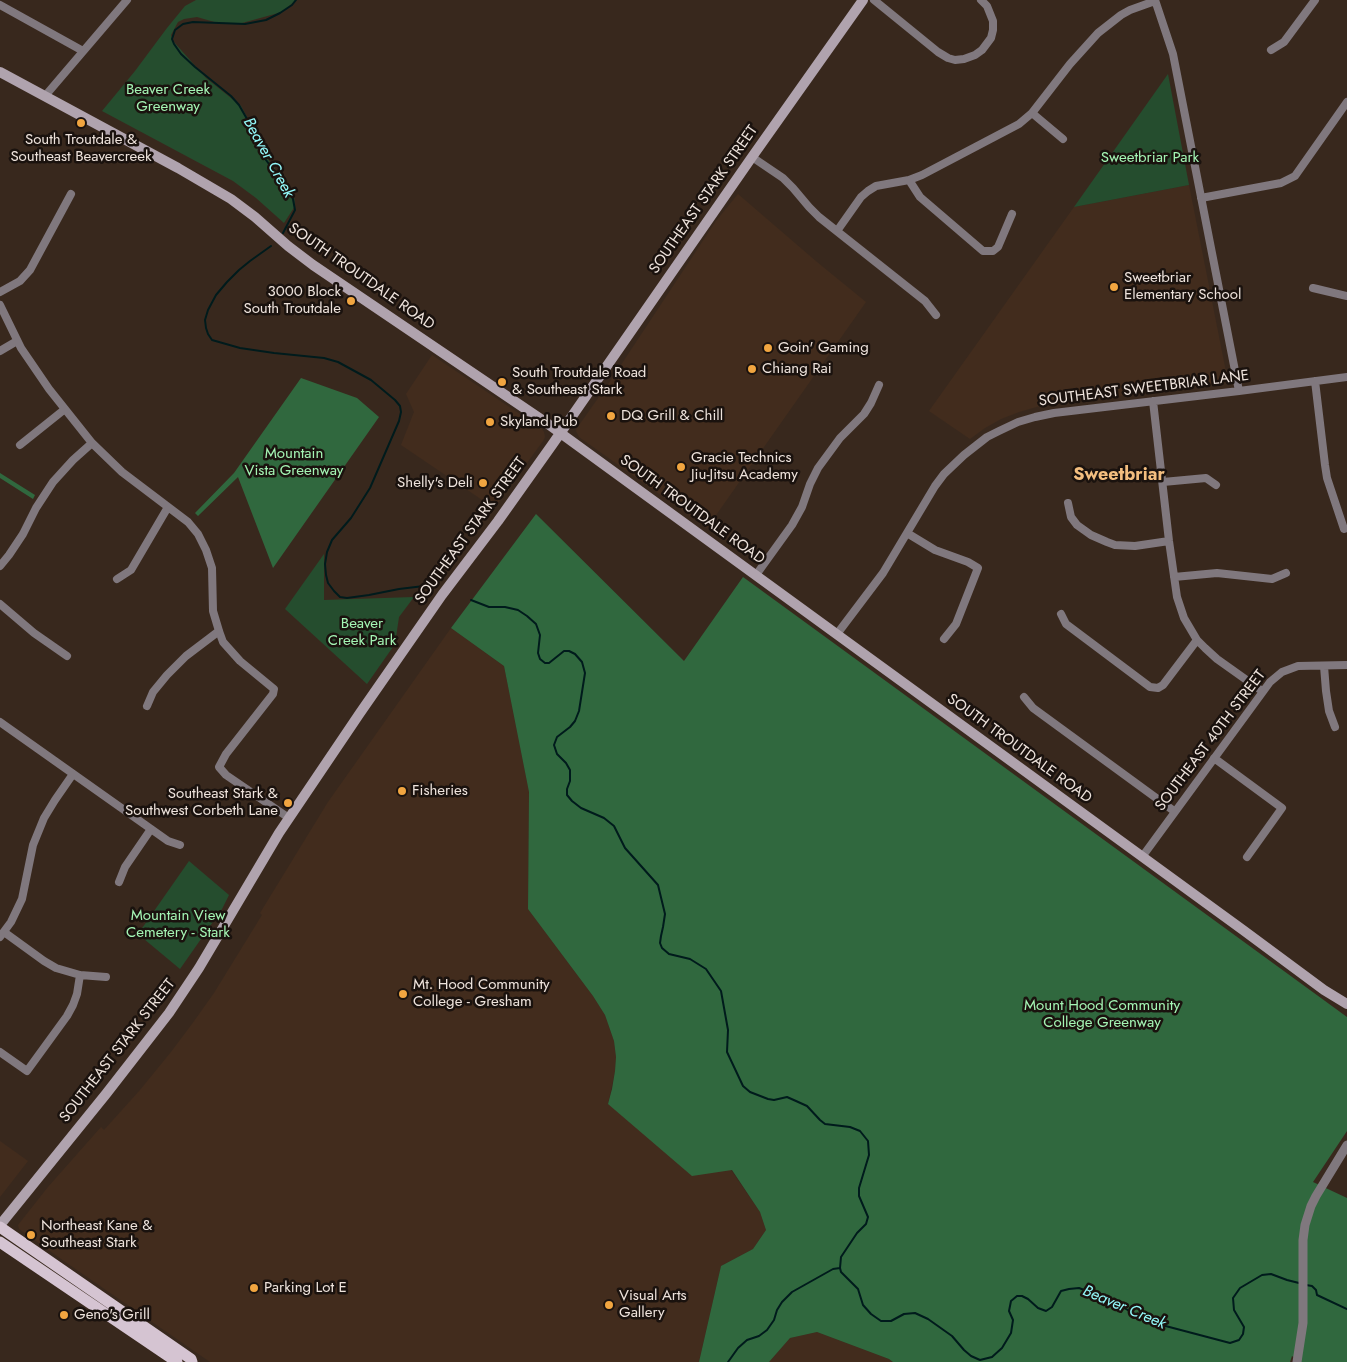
<!DOCTYPE html>
<html>
<head>
<meta charset="utf-8">
<style>
  body { margin:0 }
  canvas { display:block; background:#38281d }
</style>
</head>
<body>
<canvas width="1347" height="1362"></canvas>
<script>
const g = document.querySelector('canvas').getContext('2d');
g.lineJoin = 'round';
function paint(path, color) { g.fillStyle = color; g.fill(path, 'evenodd'); }
const poly = rows => new Path2D(rows.map(r => 'M' + r).join(''));
function stroke(path, color, width, dash) { g.strokeStyle = color; g.lineWidth = width; g.lineCap = dash ? 'butt' : 'round'; g.setLineDash(dash || []); g.stroke(path); }
function drawText(font, color, halo, rows, align = 'center') {
  g.font = font + ' Jost,sans-serif'; g.lineWidth = 5; g.setLineDash([]); g.textBaseline = 'middle'; g.strokeStyle = halo; g.fillStyle = color; for (const [text, x, y, turn = 0] of rows) {
    g.save(); g.translate(x, y); g.rotate((+turn || 0) * Math.PI / 180); g.textAlign = isNaN(turn) ? turn : align; if (halo) g.strokeText(text, 0, 0); g.fillText(text, 0, 0); g.restore();
  }
}
const built = poly([
  [1189,185,1228,382,1040,406,1019,412,1001,419,985,428,970,439,929,411,1074,207],
  [738,194,817,262,866,302,707,528,579,437,576,431,577,428,613,377,716,221],
  [432,355,542,429,544,432,545,437,543,441,494,508,401,445,414,412,406,394],
  [451,628,504,666,529,792,528,909,593,996,605,1015,614,1041,616,1057,615,1071,608,1104,731,1170,760,1212,766,1230,753,1249,721,1266,699,1362,210,1362,64,1261,19,1229,18,1225,48,1187,101,1127,104,1130,140,1090,171,1052,192,1024,214,993,262,915,260,913,328,802],
  [0,1141,28,1161,0,1197],
  [817,1332,889,1359,893,1362,769,1362,790,1338]
]);
const green = poly([
  [196,0,296,0,282,12,242,23,218,23,197,17,184,19,178,22,171,35,173,41,206,78,241,106,249,121,257,144,294,195,295,206,284,223,256,198,233,181,102,111,135,71,167,28,185,6],
  [1168,74,1189,185,1074,207],
  [324,554,324,600,414,597,399,617,395,644,367,684,285,609],
  [189,861,229,895,222,909,180,969,138,934]
]);
const forest = poly([
  [301,378,357,398,379,417,273,568,238,477,198,516,195,513,234,473],
  [0,473,35,495,33,499,0,478],
  [536,514,684,661,743,577,1347,1017,1347,1131,1313,1182,1347,1198,1347,1362,1301,1362,1292,1356,1290,1362,893,1362,889,1359,817,1332,790,1338,769,1362,699,1362,721,1266,753,1249,766,1230,760,1212,732,1170,692,1176,608,1104,612,1089,615,1071,616,1057,614,1041,605,1015,593,996,528,909,529,792,504,666,451,628]
]);
const stream = poly([
  [283,233,295,210,293,199,289,191,266,160,252,136,247,119,239,105,231,96,195,67,181,54,174,44,172,39,175,30,183,24,193,22,245,24,266,20,280,13,292,5,296,0],
  [271,246,250,261,239,270,227,282,216,295,208,310,205,320,206,328,208,334,212,340,240,348,274,353,324,358,338,362,371,380,395,400,400,406,401,412,399,421,370,488,351,518,332,540,327,552,325,564,326,575,328,583,334,591,340,597,347,598,369,595,399,589,424,586],
  [471,600,489,607,505,607,518,610,527,616,536,624,540,635,538,653,540,659,545,663,549,663,564,651,569,651,575,654,582,662,585,673,579,711,575,721,570,727,557,737,554,745,557,754,566,763,570,770,570,781,567,789,567,795,572,801,581,808,604,818,614,826,625,848,658,885,665,914,663,927,661,936,660,943,662,948,669,954,690,959,706,969,721,991,728,1030,727,1052,743,1086,750,1092,768,1099,774,1100,787,1097,796,1101,807,1106,820,1120,825,1124,850,1127,860,1131,868,1141,869,1155,859,1188,859,1196,868,1217,866,1224,857,1233,841,1257,840,1268,841,1272,858,1289,863,1305,871,1314,881,1321,891,1321,904,1314,915,1313,928,1319,952,1336,964,1350,971,1356,980,1360,992,1357,1002,1348,1011,1333,1013,1320,1009,1311,1011,1301,1017,1296,1022,1296,1028,1299,1038,1308,1046,1311,1052,1307,1061,1291,1069,1289,1079,1288,1110,1300,1140,1317,1158,1324,1230,1343,1239,1340,1243,1334,1244,1327,1234,1310,1233,1298,1240,1288,1262,1275,1271,1274,1287,1280,1299,1283],
  [1306,1285,1312,1286,1316,1290,1317,1295,1347,1309],
  [728,1362,738,1348,747,1340,759,1336,767,1330,774,1320,777,1310,782,1302,792,1292,833,1269,840,1268]
]);
const minor = poly([
  [874,0,938,52,948,58,955,60,964,59,975,55,982,50,991,38,993,30,993,21,987,6,981,0],
  [1155,0,1173,54,1239,391],
  [0,5,83,51],
  [1271,50,1284,42,1315,0],
  [45,96,127,0],
  [1032,113,1063,139],
  [752,157,783,178,793,188,809,207,819,217,925,301,936,315],
  [909,180,920,197,983,251,993,251,998,247,1012,214],
  [1201,198,1281,183,1295,176,1347,102],
  [837,231,861,197,868,191,876,186,909,180,922,175,1019,124,1032,113,1070,64,1098,33,1121,15,1130,10,1155,1],
  [1313,288,1347,296],
  [0,292,20,281,30,270,71,194],
  [0,305,21,348,49,389,92,443,122,472,188,522,198,534,206,550,212,568,213,611,219,631,223,642,240,661,274,689,273,694,226,754,219,767,226,775,289,818],
  [0,351,17,341],
  [1315,381,1325,465,1327,478,1344,529],
  [1153,401,1169,541,1177,597,1184,618,1197,640,1205,648,1217,659,1262,691],
  [20,445,65,409],
  [1163,482,1206,478,1216,485],
  [1068,503,1071,517,1077,525,1091,535,1107,542,1115,545,1135,546,1169,541],
  [907,533,935,550,968,562,978,568,956,624,944,639],
  [0,566,9,555,23,534,36,508,53,482,73,460,92,443],
  [756,575,792,525,802,507,810,484,818,468,840,438,864,414,871,403,879,385],
  [1174,577,1217,573,1272,579,1286,573],
  [117,579,131,570,168,507],
  [0,604,34,633,67,656],
  [1061,614,1066,624,1150,687,1158,688,1163,685,1197,640],
  [837,634,883,573,935,486,944,474,964,455,987,437,999,431,1018,422,1035,417,1054,413,1239,391,1347,377],
  [1324,666,1326,691,1329,711,1335,727],
  [1024,697,1033,708,1174,811],
  [147,706,153,692,167,675,186,656,219,631],
  [0,722,168,841,180,845],
  [1214,758,1282,808,1247,857],
  [1142,857,1270,682,1282,672,1298,666,1347,665],
  [119,882,125,867,151,829],
  [4,932,44,961,56,968,80,975,106,977],
  [0,937,11,922,22,899,33,845,44,818,55,800,73,774],
  [0,1052,27,1071,67,1016,73,1005,77,994,80,975]
]);
const tertiary = poly([
  [1297,1362,1303,1323,1303,1240,1305,1225,1311,1206,1316,1196,1347,1145]
]);
const secondary = poly([
  [0,72,178,168,231,199,255,217,288,246,313,265,548,424,1243,930,1324,990,1347,1004],
  [0,1225,106,1094,169,1013,199,968,279,833,360,713,442,595,498,521,552,445,752,157,863,0]
]);
const primary = poly([
  [0,1227,191,1359,192,1362],
  [0,1242,177,1362]
]);
const markers = [
  [81,123,5,"#f1a540"],
  [1114,287,5,"#f1a540"],
  [351,301,5,"#f1a540"],
  [768,348,5,"#f1a540"],
  [752,369,5,"#f1a540"],
  [502,382,5,"#f1a540"],
  [611,416,5,"#f1a540"],
  [490,422,5,"#f1a540"],
  [681,467,5,"#f1a540"],
  [483,483,5,"#f1a540"],
  [402,791,5,"#f1a540"],
  [288,803,5,"#f1a540"],
  [403,994,5,"#f1a540"],
  [31,1235,5,"#f1a540"],
  [254,1288,5,"#f1a540"],
  [609,1305,5,"#f1a540"],
  [64,1315,5,"#f1a540"]
];
const parkNames = [
  ["Beaver Creek",168,90],
  ["Greenway",168,107],
  ["Sweetbriar Park",1150,158],
  ["Mountain",294,454],
  ["Vista Greenway",294,471],
  ["Beaver",362,624],
  ["Creek Park",362,641],
  ["Mountain View",178,916],
  ["Cemetery - Stark",178,933],
  ["Mount Hood Community",1102,1006],
  ["College Greenway",1102,1023]
];
const poiNames = [
  ["South Troutdale &",81,140,"center"],
  ["Southeast Beavercreek",81,157,"center"],
  ["Sweetbriar",1124,278],
  ["Elementary School",1124,295],
  ["3000 Block",341,292,"right"],
  ["South Troutdale",341,309,"right"],
  ["Goin' Gaming",778,348],
  ["Chiang Rai",762,369],
  ["South Troutdale Road",512,373],
  ["& Southeast Stark",512,390],
  ["DQ Grill & Chill",621,416],
  ["Skyland Pub",500,422],
  ["Gracie Technics",691,458],
  ["Jiu-Jitsu Academy",691,475],
  ["Shelly's Deli",473,483,"right"],
  ["Fisheries",412,791],
  ["Southeast Stark &",278,794,"right"],
  ["Southwest Corbeth Lane",278,811,"right"],
  ["Mt. Hood Community",413,985],
  ["College - Gresham",413,1002],
  ["Northeast Kane &",41,1226],
  ["Southeast Stark",41,1243],
  ["Parking Lot E",264,1288],
  ["Visual Arts",619,1296],
  ["Gallery",619,1313],
  ["Geno's Grill",74,1315]
];
const streetNames = [
  ["SOUTHEAST STARK STREET",704,200,-55],
  ["SOUTH TROUTDALE ROAD",361,277,35],
  ["SOUTHEAST SWEETBRIAR LANE",1144,389,-7],
  ["SOUTH TROUTDALE ROAD",692,510,36],
  ["SOUTHEAST STARK STREET",471,531,-54],
  ["SOUTHEAST 40TH STREET",1211,741,-53],
  ["SOUTH TROUTDALE ROAD",1019,749,36],
  ["SOUTHEAST STARK STREET",118,1051,-52]
];
const waterNames = [
  ["Beaver Creek",268,158,61],
  ["Beaver Creek",1124,1308,23]
];
const quarterNames = [
  ["Sweetbriar",1119,476]
];
paint(built, '#422c1d');
paint(green, '#254d2e');
paint(forest, '#30683e');
stroke(stream, '#001b1c', 2);
stroke(minor, '#80787e', 8);
stroke(tertiary, '#80787e', 9);
stroke(secondary, '#b0a3ae', 10);
stroke(primary, '#d5c4d2', 11);
for (const [x, y, r, color] of markers) { const dot = new Path2D(); dot.arc(x, y, r, 0, 2 * Math.PI); g.fillStyle = color; g.fill(dot); stroke(dot, '#1a120e', 2); }
drawText('15px', '#a4f5b4', '#1a120e', parkNames);
drawText('15px', '#eee3dc', '#1a120e', poiNames, 'left');
drawText('15px', '#eee3dc', '#1a120e', streetNames);
drawText('italic 16px', '#93f9fa', '#1a120e', waterNames);
drawText('bold 18px', '#f3be7f', '#1a120e', quarterNames);
</script>
</body>
</html>
